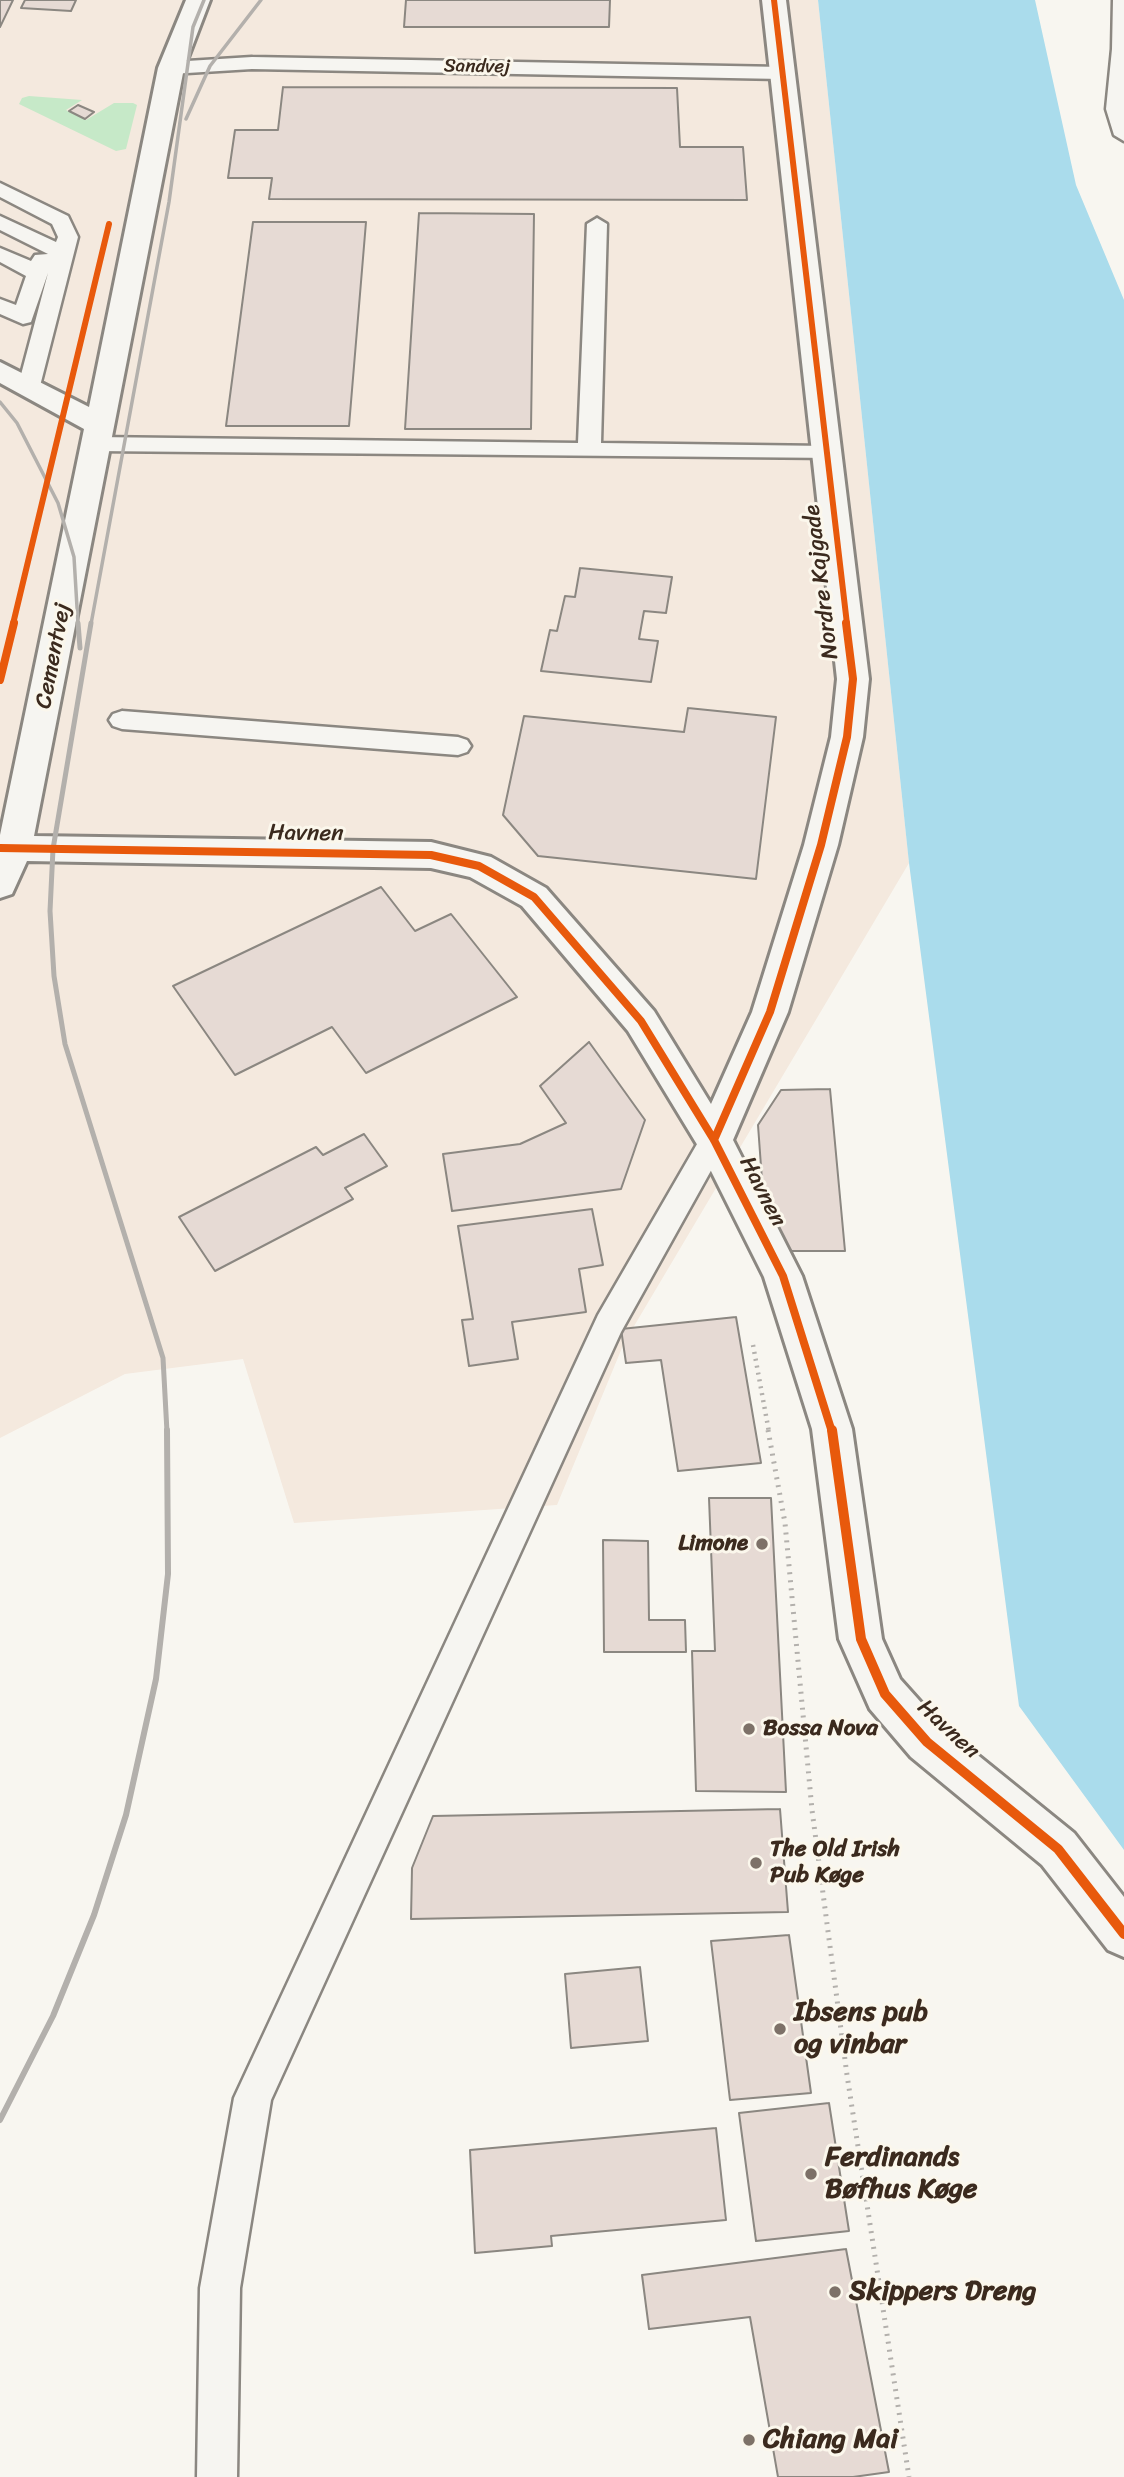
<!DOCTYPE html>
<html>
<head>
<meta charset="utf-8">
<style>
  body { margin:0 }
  canvas { display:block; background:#f8f6f0 }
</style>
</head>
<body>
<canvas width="1124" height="2477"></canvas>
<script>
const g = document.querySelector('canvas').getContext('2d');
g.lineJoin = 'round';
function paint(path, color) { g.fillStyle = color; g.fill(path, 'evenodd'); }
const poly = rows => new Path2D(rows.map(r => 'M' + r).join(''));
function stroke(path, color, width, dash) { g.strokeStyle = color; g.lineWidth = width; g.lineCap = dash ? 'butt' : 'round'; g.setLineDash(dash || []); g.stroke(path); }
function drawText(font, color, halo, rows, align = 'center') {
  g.font = font + ' Sriracha,sans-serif'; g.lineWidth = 6; g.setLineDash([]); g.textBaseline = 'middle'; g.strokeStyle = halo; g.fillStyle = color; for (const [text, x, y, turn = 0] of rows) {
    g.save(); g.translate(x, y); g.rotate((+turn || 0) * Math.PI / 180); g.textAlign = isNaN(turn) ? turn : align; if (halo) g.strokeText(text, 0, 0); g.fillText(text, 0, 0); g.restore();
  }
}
const built = poly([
  [0,0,818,0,909,863,624,1343,557,1505,294,1523,243,1359,125,1374,0,1438]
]);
const green = poly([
  [29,96,82,100,66,110,86,120,114,103,133,103,137,105,126,149,116,151,19,104,22,98]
]);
const water = poly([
  [818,0,1035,0,1076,185,1124,300,1124,1850,1019,1706,909,863]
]);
const building = poly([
  [0,0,13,0,0,27,0,0],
  [25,0,76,0,71,11,21,8,25,0],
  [406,0,610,0,609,27,404,27,406,0],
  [283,87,677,88,680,147,743,147,747,200,269,199,272,178,228,178,235,130,278,130,283,87],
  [78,105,94,112,85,119,69,111,78,105],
  [419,213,534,214,531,429,405,429,419,213],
  [253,222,366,222,349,426,226,426,253,222],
  [580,568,672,577,666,613,644,611,639,639,658,641,651,682,541,671,550,630,557,631,565,596,575,597,580,568],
  [688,708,776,717,756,879,538,856,503,815,524,716,684,732,688,708],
  [381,887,415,931,451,914,517,997,366,1073,332,1027,235,1075,173,986,381,887],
  [589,1042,645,1120,621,1189,452,1211,443,1154,520,1144,566,1123,540,1086,589,1042],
  [830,1089,845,1251,791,1251,764,1208,758,1125,781,1090,830,1089],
  [364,1134,387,1166,345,1188,353,1199,215,1271,179,1217,316,1147,323,1155,364,1134],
  [592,1209,603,1265,579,1269,586,1312,512,1322,518,1359,469,1366,462,1320,473,1319,458,1226,592,1209],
  [736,1317,761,1463,678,1471,661,1360,626,1363,621,1329,736,1317],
  [709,1498,771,1498,786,1792,696,1791,692,1651,715,1651,709,1498],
  [603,1540,648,1541,649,1620,685,1620,686,1652,604,1652,603,1540],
  [780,1809,788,1912,411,1919,412,1868,433,1816,780,1809],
  [789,1935,811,2093,730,2100,711,1941,789,1935],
  [640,1967,648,2041,571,2048,565,1974,640,1967],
  [829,2103,849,2231,756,2241,739,2113,829,2103],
  [716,2128,726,2220,551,2236,552,2246,475,2253,470,2150,716,2128],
  [846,2249,889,2472,853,2477,778,2477,750,2317,649,2329,642,2275,846,2249]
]);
const pathFar1 = poly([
  [753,1345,769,1432]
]);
const path = poly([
  [768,1430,785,1523,812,1810,847,2075,909,2477]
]);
const lane = poly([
  [1113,0,1124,0,1124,141,1114,135,1106,109,1112,49,1113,0],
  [252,57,782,67,792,73,782,79,252,69,171,74,161,68,171,62,252,57],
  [0,183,68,216,78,237,40,386,37,391,29,393,21,391,18,386,48,273,31,322,23,324,0,314,0,299,16,305,26,276,0,262,0,248,31,261,35,255,48,254,0,230,0,216,56,242,58,237,52,224,0,197,0,183],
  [597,218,607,224,601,443,827,446,835,448,838,453,835,458,96,451,88,449,85,444,88,439,96,437,578,443,587,224,597,218],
  [122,711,458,737,467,740,471,746,467,752,458,755,122,729,113,726,109,720,113,714,122,711],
  [714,1128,724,1132,728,1140,621,1332,271,2100,240,2288,237,2477,197,2477,200,2288,234,2098,598,1315,704,1132,714,1128]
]);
const street = poly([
  [186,0,210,0,184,68,34,836,431,842,491,857,546,888,654,1011,711,1104,752,1012,804,845,831,737,837,679,762,0,786,0,869,679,863,737,838,845,788,1012,733,1140,802,1276,852,1429,882,1639,900,1679,943,1727,1074,1833,1124,1897,1124,1957,1108,1950,1042,1865,911,1757,870,1709,839,1639,812,1429,764,1277,701,1151,628,1031,522,906,470,877,431,868,27,861,12,894,0,898,0,835,84,429,0,383,0,362,89,407,158,68,186,0]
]);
const railFar2 = poly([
  [186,119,210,66,261,0],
  [0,402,17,423,58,503,74,557,78,624],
  [91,624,169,202,193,27,204,0]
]);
const railFar1 = poly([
  [78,623,80,648],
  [91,623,53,849,50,911,54,976,65,1044,163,1358,167,1432]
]);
const rail = poly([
  [0,2120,53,2016,94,1915,126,1815,156,1679,168,1574,167,1430]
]);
const cyclewayFar2 = poly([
  [774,0,847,624],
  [13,624,109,224]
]);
const cyclewayFar1 = poly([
  [0,680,14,623],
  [0,848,431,855,479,866,534,897,641,1021,714,1140,783,1276,832,1432],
  [714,1140,770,1012,821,845,847,737,853,679,846,623]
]);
const cycleway = poly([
  [832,1430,861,1639,885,1694,927,1742,1058,1849,1124,1934]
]);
const markers = [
  [762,1544,7,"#7d7168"],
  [749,1729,7,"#7d7168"],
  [756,1863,7,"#7d7168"],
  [780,2029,7,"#7d7168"],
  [811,2174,7,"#7d7168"],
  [835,2292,7,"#7d7168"],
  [749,2440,7,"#7d7168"]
];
const farStreetnames = [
  ["Sandvej",477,67,1]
];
const streetNames = [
  ["Nordre Kajgade",822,582,-97],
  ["Cementvej",54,656,-79],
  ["Havnen",306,834,1],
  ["Havnen",762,1192,63],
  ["Havnen",948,1730,43]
];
const poiNames = [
  ["Limone",748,1544,"right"],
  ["Bossa Nova",763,1729],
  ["The Old Irish",770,1850],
  ["Pub Køge",770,1876]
];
const nearPoinames = [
  ["Ibsens pub",794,2013],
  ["og vinbar",794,2045],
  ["Ferdinands",825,2158],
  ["Bøfhus Køge",825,2190],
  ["Skippers Dreng",849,2292],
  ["Chiang Mai",763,2440]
];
paint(built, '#f4e9de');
paint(green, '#c6e9c8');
paint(water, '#aadcec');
paint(building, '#e6dad4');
stroke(building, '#8b8781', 2);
stroke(lane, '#8b8781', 5);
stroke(street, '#8b8781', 6);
stroke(pathFar1, '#b3b0ac', 4.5, [2, 5]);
stroke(path, '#b3b0ac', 5, [2, 6]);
paint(lane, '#f6f5f1');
paint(street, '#f6f5f1');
stroke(railFar2, '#b3b0ac', 3.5);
stroke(railFar1, '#b3b0ac', 5);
stroke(rail, '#b3b0ac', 6);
stroke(cyclewayFar2, '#e8590c', 6);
stroke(cyclewayFar1, '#e8590c', 8);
stroke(cycleway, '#e8590c', 10);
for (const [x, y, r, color] of markers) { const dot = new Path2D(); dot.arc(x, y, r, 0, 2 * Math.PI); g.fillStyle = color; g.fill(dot); stroke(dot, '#fbf7ec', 2.5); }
drawText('19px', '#3b2a1e', '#fbf7ec', farStreetnames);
drawText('23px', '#3b2a1e', '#fbf7ec', streetNames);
drawText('bold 23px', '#3b2a1e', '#fbf7ec', poiNames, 'left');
drawText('bold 28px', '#3b2a1e', '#fbf7ec', nearPoinames, 'left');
</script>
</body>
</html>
